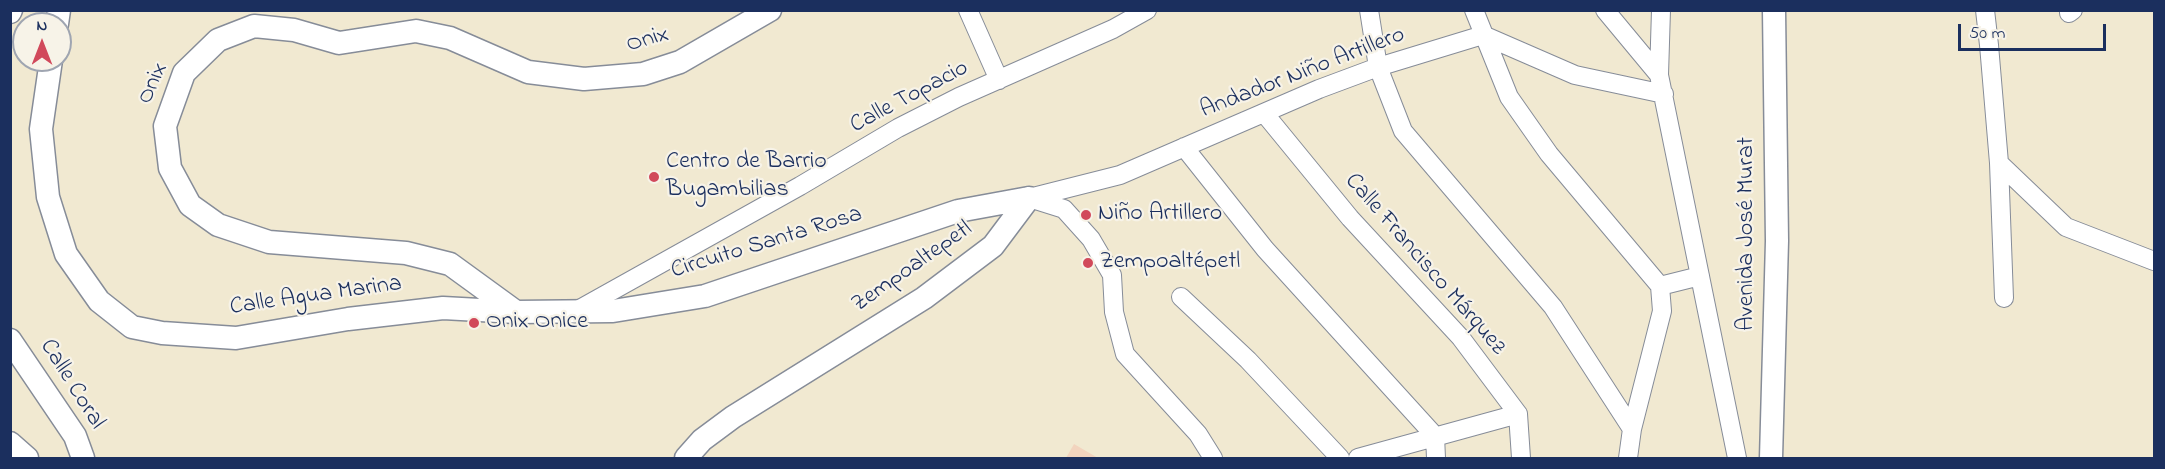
<!DOCTYPE html>
<html>
<head>
<meta charset="utf-8">
<style>
  body { margin:0 }
  #map { position:relative; width:2165px; height:469px; overflow:hidden; background:#f1e9d1; font-family:"Indie Flower",sans-serif }
  canvas { display:block }
  .frame { position:absolute; inset:0; border:12px solid #1b2f5e; pointer-events:none }
  .north { position:absolute; left:12px; top:12px; width:60px; height:60px; box-sizing:border-box; background:#f7f3e8; border:2px solid #9fa5b1; border-radius:50%; rotate:0deg; font-size:16px; font-weight:700; line-height:24px; text-align:center; color:#1b2f5e }
  .north::after { content:''; display:block; margin:auto; width:21px; height:27px; background:#d1495b; clip-path:polygon(50% 0,100% 100%,50% 72%,0 100%) }
  .scale { position:absolute; left:1958px; top:24px; width:148px; height:27px; box-sizing:border-box; border:3px solid #1b2f5e; border-top:0; padding-left:8px; font-size:18px; line-height:21px; white-space:nowrap; color:#1b2f5e; -webkit-text-stroke:4px #f7f3e8; paint-order:stroke }
</style>
</head>
<body>
<div id="map">
<canvas width="2165" height="469"></canvas>
<div class="frame"></div>
<div class="north">N</div>
<div class="scale">50 m</div>
</div>
<script>
const g = document.querySelector('canvas').getContext('2d');
g.lineJoin = 'round';
function paint(path, color) { g.fillStyle = color; g.fill(path, 'evenodd'); }
const poly = rows => new Path2D(rows.map(r => 'M' + r).join(''));
function stroke(path, color, width, dash) { g.strokeStyle = color; g.lineWidth = width; g.lineCap = dash ? 'butt' : 'round'; g.setLineDash(dash || []); g.stroke(path); }
function drawText(font, color, halo, rows, align = 'center') {
  g.font = font + ' "Indie Flower",sans-serif'; g.lineWidth = 4.5; g.setLineDash([]); g.textBaseline = 'middle'; g.strokeStyle = halo; g.fillStyle = color; for (const [text, x, y, turn = 0] of rows) {
    g.save(); g.translate(x, y); g.rotate((+turn || 0) * Math.PI / 180); g.textAlign = isNaN(turn) ? turn : align; if (halo) g.strokeText(text, 0, 0); g.fillText(text, 0, 0); g.restore();
  }
}
const built = poly([
  [1074,444,1098,458,1066,458]
]);
const minor = poly([
  [968,10,999,80],
  [1369,10,1378,67,1403,131,1553,307,1632,429],
  [1474,10,1509,97,1549,154,1660,286],
  [1605,10,1659,75,1737,458],
  [1985,10,1989,45,1999,163,2004,298],
  [2069,13,2073,10],
  [1659,75,1661,10],
  [1264,113,1350,218,1461,338,1518,414,1521,458],
  [1184,147,1265,249,1435,436,1436,458],
  [1999,163,2066,227,2154,261],
  [1029,198,1120,175,1319,89,1378,67,1483,35,1575,75,1664,94],
  [1029,198,1064,209,1091,239,1112,275,1114,312,1125,354,1198,434,1213,458],
  [1181,297,1248,360,1340,458],
  [576,311,800,186,898,128,959,97,1113,29,1147,10],
  [1358,458,1518,414],
  [1628,458,1632,429,1662,311,1660,286,1700,276]
]);
const tertiary = poly([
  [10,12,11,10],
  [57,24,59,10],
  [51,60,41,129,48,197,66,254,99,301,132,327,162,333,236,338,348,319,443,308,516,312,613,311,705,296,958,211,1029,198],
  [516,312,450,264,406,253,269,242,218,225,190,205,170,168,165,126,184,73,218,40,254,26,294,30,339,43,416,31,450,38,528,72,584,79,643,74,680,62,770,10],
  [10,340,75,436,83,458],
  [10,443,27,458],
  [686,458,702,440,733,417,924,298,993,246,1029,198],
  [1771,458,1777,241,1774,10]
]);
const markers = [
  [654,177,6,"#d1495b"],
  [1086,215,6,"#d1495b"],
  [1088,263,6,"#d1495b"],
  [474,323,6,"#d1495b"]
];
const streetNames = [
  ["Onix",648,41,-16],
  ["Andador Niño Artillero",1303,74,-21],
  ["Onix",154,84,-66],
  ["Calle Topacio",910,98,-28],
  ["Avenida José Murat",1748,234,-90],
  ["Circuito Santa Rosa",767,244,-17],
  ["Calle Francisco Márquez",1424,265,49],
  ["Zempoaltepetl",913,268,-35],
  ["Calle Agua Marina",316,297,-8],
  ["Calle Coral",71,385,58]
];
const poiNames = [
  ["Centro de Barrio",666,163],
  ["Bugambilias",666,191],
  ["Niño Artillero",1098,215],
  ["Zempoaltépetl",1100,263],
  ["Onix Onice",486,323]
];
paint(built, '#f2d4be');
stroke(minor, '#868c98', 20);
stroke(tertiary, '#868c98', 25);
stroke(minor, '#fff', 18);
stroke(tertiary, '#fff', 22);
for (const [x, y, r, color] of markers) { const dot = new Path2D(); dot.arc(x, y, r, 0, 2 * Math.PI); g.fillStyle = color; g.fill(dot); stroke(dot, '#f7f3e8', 2); }
drawText('24px', '#1b2f5e', '#f7f3e8', streetNames);
drawText('24px', '#1b2f5e', '#f7f3e8', poiNames, 'left');
</script>
</body>
</html>
